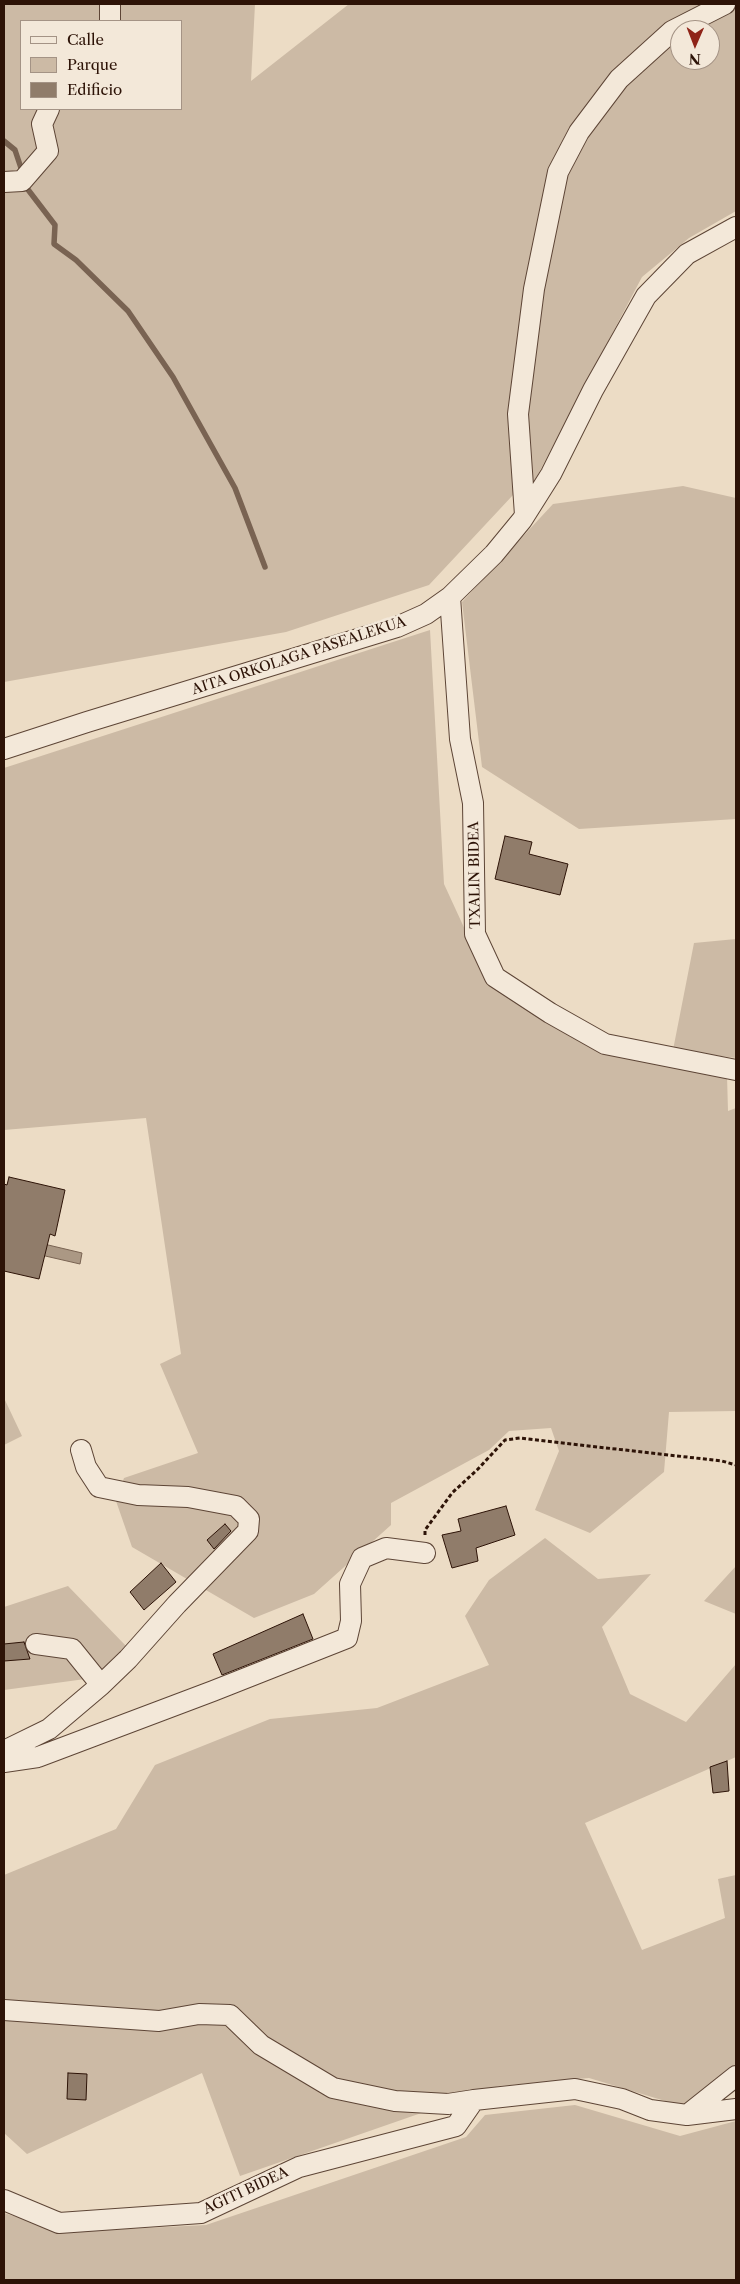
<!DOCTYPE html>
<html>
<head>
<meta charset="utf-8">
<style>
  body { margin:0 }
  #map { position:relative; width:740px; height:2284px; overflow:hidden; background:#ecdcc5; font-family:"Libre Caslon Text",serif }
  canvas { display:block }
  .frame { position:absolute; inset:0; border:5px solid #2d1307; pointer-events:none }
  .legend { position:absolute; left:20px; top:20px; width:162px; height:90px; box-sizing:border-box; background:#f3e8d9; border:1px solid #a49385; margin:0; padding:6px 9px; list-style:none; font-size:15px; color:#2d1307 }
  .legend li { display:flex; align-items:center; gap:10px; height:25px }
  .legend b { width:25px; border:1px solid #a49385 }
  .north { position:absolute; left:670px; top:20px; width:50px; height:50px; box-sizing:border-box; background:#f3e8d9; border:1px solid #a49385; border-radius:50%; rotate:181deg; font-size:14px; font-weight:700; line-height:20px; text-align:center; color:#2d1307 }
  .north::after { content:''; display:block; margin:auto; width:18px; height:22px; background:#8f2418; clip-path:polygon(50% 0,100% 100%,50% 72%,0 100%) }
</style>
</head>
<body>
<div id="map">
<canvas width="740" height="2284"></canvas>
<div class="frame"></div>
<ul class="legend">
<li><b style="height:6px;background:#f3e8d9"></b>Calle</li>
<li><b style="height:14px;background:#ccbaa5"></b>Parque</li>
<li><b style="height:14px;background:#907c6a"></b>Edificio</li>
</ul>
<div class="north">N</div>
</div>
<script>
const g = document.querySelector('canvas').getContext('2d');
g.lineJoin = 'round';
function paint(path, color) { g.fillStyle = color; g.fill(path, 'evenodd'); }
const poly = rows => new Path2D(rows.map(r => 'M' + r).join(''));
function stroke(path, color, width, dash) { g.strokeStyle = color; g.lineWidth = width; g.lineCap = dash ? 'butt' : 'round'; g.setLineDash(dash || []); g.stroke(path); }
function drawText(font, color, halo, rows, align = 'center') {
  g.font = font + ' "Libre Caslon Text",serif'; g.lineWidth = 5; g.setLineDash([]); g.textBaseline = 'middle'; g.strokeStyle = halo; g.fillStyle = color; for (const [text, x, y, turn = 0] of rows) {
    g.save(); g.translate(x, y); g.rotate((+turn || 0) * Math.PI / 180); g.textAlign = isNaN(turn) ? turn : align; if (halo) g.strokeText(text, 0, 0); g.fillText(text, 0, 0); g.restore();
  }
}
const green = poly([
  [4,4,255,4,251,81,349,4,736,4,736,211,689,238,642,277,535,480,513,495,429,585,286,632,4,682],
  [21,21,181,21,181,109,21,109],
  [680,30,710,30,710,60,680,60],
  [683,486,736,498,736,819,579,829,482,767,462,602,553,504],
  [430,630,444,884,467,934,536,1014,727,1076,728,1111,736,1108,736,1411,669,1412,664,1472,590,1533,535,1510,559,1451,551,1428,509,1431,489,1450,391,1503,391,1525,314,1594,254,1618,132,1547,116,1501,124,1478,198,1453,160,1364,181,1354,146,1118,4,1130,4,768],
  [736,939,736,1058,673,1050,694,943],
  [4,1398,22,1436,4,1445],
  [545,1538,598,1579,651,1574,602,1627,630,1694,686,1722,736,1664,736,1757,585,1823,642,1950,725,1918,718,1879,736,1875,736,2065,685,2107,589,2078,499,2086,240,2176,202,2073,27,2154,4,2133,4,1875,116,1829,155,1765,270,1719,377,1708,489,1665,465,1616,489,1580],
  [736,1566,736,1614,704,1601],
  [68,1586,126,1646,100,1677,4,1690,4,1607],
  [575,2105,680,2136,736,2121,736,2280,4,2280,4,2213,66,2232,206,2225,466,2137,485,2115]
]);
const water = poly([
  [44,1244,82,1253,80,1264,41,1255,44,1244]
]);
const stream = poly([
  [4,141,15,150,22,171],
  [26,187,55,225,54,244,76,260,128,311,173,377,235,488,265,567]
]);
const building = poly([
  [505,836,532,842,529,854,568,864,560,895,495,879,505,836],
  [9,1177,65,1190,55,1236,50,1234,39,1279,4,1271,4,1184,7,1185,9,1177],
  [506,1506,515,1535,476,1548,478,1561,452,1568,442,1535,461,1531,458,1519,506,1506],
  [225,1524,231,1531,214,1549,207,1540,225,1524],
  [161,1563,176,1582,144,1610,130,1592,161,1563],
  [303,1614,313,1639,222,1675,213,1654,303,1614],
  [24,1642,30,1659,4,1661,4,1644,24,1642],
  [727,1761,729,1791,713,1793,710,1767,727,1761],
  [68,2073,87,2074,86,2100,67,2099,68,2073]
]);
const path = poly([
  [425,1535,425,1530,452,1493,478,1469,505,1440,520,1438,580,1445,722,1461,736,1465]
]);
const street = poly([
  [110,21,110,4],
  [4,182,22,181,48,151,42,124,49,109],
  [525,515,518,414,534,289,558,172,579,132,619,79,672,31,725,4],
  [450,597,460,739,473,803,475,934,495,977,550,1013,605,1044,736,1070],
  [4,749,87,722,397,627,426,614,450,597,494,554,522,520,551,474,593,390,646,296,687,254,736,227],
  [36,1644,72,1649,101,1685],
  [4,1751,49,1729,101,1685,128,1659,177,1604,248,1531,249,1519,236,1506,188,1497,138,1495,99,1487,86,1467,81,1450],
  [4,1762,38,1757,213,1691,347,1638,351,1621,350,1584,362,1558,386,1548,425,1553],
  [4,2010,159,2021,199,2014,230,2015,261,2045,333,2088,395,2101,448,2104,474,2100],
  [687,2115,736,2076],
  [4,2200,59,2223,201,2213,299,2167,456,2126,474,2100,575,2089,622,2099,650,2110,687,2115,736,2109]
]);
const streetNames = [
  ["AITA ORKOLAGA PASEALEKUA",299,656,-18],
  ["TXALIN BIDEA",475,875,-91],
  ["AGITI BIDEA",246,2191,-25]
];
paint(green, '#ccbaa5');
paint(water, '#ab9884');
stroke(water, '#796352', 1);
stroke(stream, '#796352', 5.5);
paint(building, '#907c6a');
stroke(building, '#2d1307', 1);
stroke(street, '#5d4536', 22);
stroke(path, '#2d1307', 3, [4, 2.5]);
stroke(street, '#f3e8d9', 20);
drawText('14px', '#2d1307', '#f3e8d9', streetNames);
</script>
</body>
</html>
